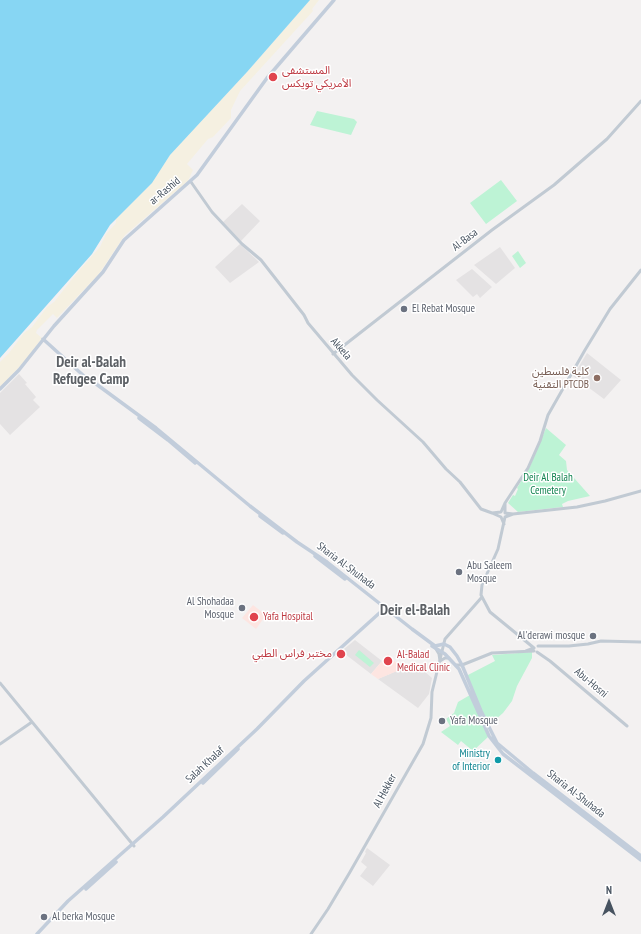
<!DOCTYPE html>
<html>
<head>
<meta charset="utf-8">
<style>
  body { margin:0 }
  #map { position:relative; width:641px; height:934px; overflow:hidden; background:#f3f1f1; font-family:"PT Sans Narrow",sans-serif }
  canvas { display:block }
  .north { position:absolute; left:589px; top:882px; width:40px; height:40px; -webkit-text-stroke:3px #fff; paint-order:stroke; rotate:0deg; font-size:11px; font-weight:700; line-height:16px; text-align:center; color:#475360 }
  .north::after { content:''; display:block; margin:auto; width:14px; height:18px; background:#475360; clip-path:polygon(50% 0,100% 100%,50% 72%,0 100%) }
</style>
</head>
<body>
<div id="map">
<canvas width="641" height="934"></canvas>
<div class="north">N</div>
</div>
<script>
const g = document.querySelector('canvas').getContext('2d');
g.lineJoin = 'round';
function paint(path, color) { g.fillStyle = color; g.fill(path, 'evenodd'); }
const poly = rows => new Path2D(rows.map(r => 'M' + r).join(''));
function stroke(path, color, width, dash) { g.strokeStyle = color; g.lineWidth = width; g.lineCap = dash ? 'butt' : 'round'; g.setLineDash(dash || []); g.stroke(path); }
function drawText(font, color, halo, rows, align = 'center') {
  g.font = font + ' "PT Sans Narrow","Noto Sans Arabic",sans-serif'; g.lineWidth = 3; g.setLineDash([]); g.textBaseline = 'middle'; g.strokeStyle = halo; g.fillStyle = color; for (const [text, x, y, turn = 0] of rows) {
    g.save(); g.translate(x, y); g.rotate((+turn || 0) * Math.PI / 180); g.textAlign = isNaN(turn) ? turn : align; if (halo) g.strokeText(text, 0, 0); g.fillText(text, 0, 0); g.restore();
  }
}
const education = poly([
  [242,204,260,221,241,241,223,222],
  [240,244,259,262,230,283,215,267],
  [500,247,515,268,496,284,474,265],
  [472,269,492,287,480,298,477,294,473,297,456,280],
  [587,353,621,380,604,399,573,376],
  [19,374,27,383,25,384,36,397,33,400,40,407,10,435,0,424,0,393],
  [355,640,382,661,371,674,345,654,344,649],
  [415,663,432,678,429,694,418,708,378,679],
  [367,848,390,865,373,886,360,876,367,867,361,862,366,853,365,852]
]);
const medical = poly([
  [253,605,266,615,256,629,242,618],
  [388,654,402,669,378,679,371,674]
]);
const green = poly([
  [317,111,354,119,357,122,351,135,310,125],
  [501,180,517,201,486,224,470,203],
  [518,251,526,263,520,268,512,256],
  [546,428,566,445,559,455,566,461,567,470,590,496,568,501,562,504,563,507,518,512,508,503,513,495,515,496,518,489,517,488,530,466],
  [359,650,374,663,370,667,355,655],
  [532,652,532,658,517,686,512,701,503,713,488,726,466,676,495,661,492,655],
  [470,695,488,737,473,751,461,741,458,745,441,732,450,726,446,719,454,713,458,702]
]);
const sand = poly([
  [310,0,319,0,312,9,313,11,240,91,231,110,231,118,213,137,208,139,187,164,193,170,188,181,125,235,99,274,57,318,53,314,37,330,36,333,42,338,25,361,0,387,0,362,9,353,24,333,32,327,47,307,54,302,77,273,100,247,106,234,116,223,116,219,152,183,170,155,247,72]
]);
const water = poly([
  [0,0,310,0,247,72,170,155,152,183,110,225,92,254,0,358]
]);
const tertiary = poly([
  [191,182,212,212,242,244,261,260,304,315,308,323,352,375,377,400,423,442,446,469,460,482,481,509,492,513],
  [333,354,492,230,554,185,607,139,641,101],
  [505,503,528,468,540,441,548,415,585,350,610,309,641,270],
  [513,514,577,507,605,501,641,491],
  [504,524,501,517,492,513,501,512,505,503,505,513,513,514,505,517,498,549,482,585,481,595,490,612,534,648,526,651],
  [538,646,569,646,588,644,601,641,641,642],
  [436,649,439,654,440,661,445,658,449,658],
  [537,652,550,661,627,726],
  [456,665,462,665,492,653,534,651],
  [0,683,134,846],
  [0,744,32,722],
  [311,934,328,909,350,872,423,744,431,718,432,692,445,639,482,597]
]);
const secondary = poly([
  [43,339,85,377,88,378,156,428,250,506,297,542,327,562,412,629,435,646,444,644,450,647,457,656,462,665,481,711,497,743,533,773,641,856],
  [0,389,19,370,54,326,103,272,124,240,197,175,267,78,334,0],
  [139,418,168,440,195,463],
  [260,516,283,533],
  [315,556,345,579],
  [432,646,445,654,459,669,489,736,503,754,641,860],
  [203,783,238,749],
  [86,889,116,862],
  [37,934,68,901,163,817,257,729,304,681,385,608]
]);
const markers = [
  [273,77,5,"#e0444e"],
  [404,309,4,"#6b7280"],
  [597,378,4,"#8d6e63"],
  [459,572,4,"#6b7280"],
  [242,608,4,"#6b7280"],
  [254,617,5,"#e0444e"],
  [593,636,4,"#6b7280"],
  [341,654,5,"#e0444e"],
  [388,661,5,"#e0444e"],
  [442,721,4,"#6b7280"],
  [498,760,4,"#0f9aa8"],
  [44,917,4,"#6b7280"]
];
const healthNames = [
  ["المستشفى",282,71],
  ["الأمريكي تويكس",282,84],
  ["Yafa Hospital",263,617],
  ["مختبر فراس الطبي",332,654,"right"],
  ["Al-Balad",397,655],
  ["Medical Clinic",397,668]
];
const streetNames = [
  ["ar-Rashid",165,191,-40],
  ["Al-Basa",465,240,-37],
  ["Akkela",341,349,49],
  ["Sharia Al-Shuhada",346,566,37],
  ["Abu-Hosni",591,683,40],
  ["Salah Khalaf",205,765,-43],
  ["Al Hekker",385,791,-62],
  ["Sharia Al-Shuhada",576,794,38]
];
const worshipNames = [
  ["El Rebat Mosque",412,309],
  ["Abu Saleem",467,566],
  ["Mosque",467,579],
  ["Al Shohadaa",234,602,"right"],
  ["Mosque",234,615,"right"],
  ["Al'derawi mosque",585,636,"right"],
  ["Yafa Mosque",450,721],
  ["Al berka Mosque",52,917]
];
const educationNames = [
  ["كلية فلسطين",589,372],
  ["التقنية PTCDB",589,385]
];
const parkNames = [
  ["Deir Al Balah",548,478],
  ["Cemetery",548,491]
];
const cultureNames = [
  ["Ministry",490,754],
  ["of Interior",490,767]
];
const districtNames = [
  ["Deir al-Balah",91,363],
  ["Refugee Camp",91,380],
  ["Deir el-Balah",415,611]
];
paint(education, '#e4e2e3');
paint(medical, '#fde5e1');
paint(green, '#bdf3d5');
paint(sand, '#f5f0e1');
paint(water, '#87d6f3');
stroke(tertiary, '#c1cad3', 3);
stroke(secondary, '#c2cddb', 3.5);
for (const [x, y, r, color] of markers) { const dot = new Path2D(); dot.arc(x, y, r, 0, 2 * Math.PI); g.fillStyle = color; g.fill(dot); stroke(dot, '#fff', 1.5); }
drawText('11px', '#be3a42', '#fff', healthNames, 'left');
drawText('11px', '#475360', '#fff', streetNames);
drawText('11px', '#5b616d', '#fff', worshipNames, 'left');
drawText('11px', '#785e54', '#fff', educationNames, 'right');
drawText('11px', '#118350', '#fff', parkNames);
drawText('11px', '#0d838f', '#fff', cultureNames, 'right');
drawText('bold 15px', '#5d6166', '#fff', districtNames);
</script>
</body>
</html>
